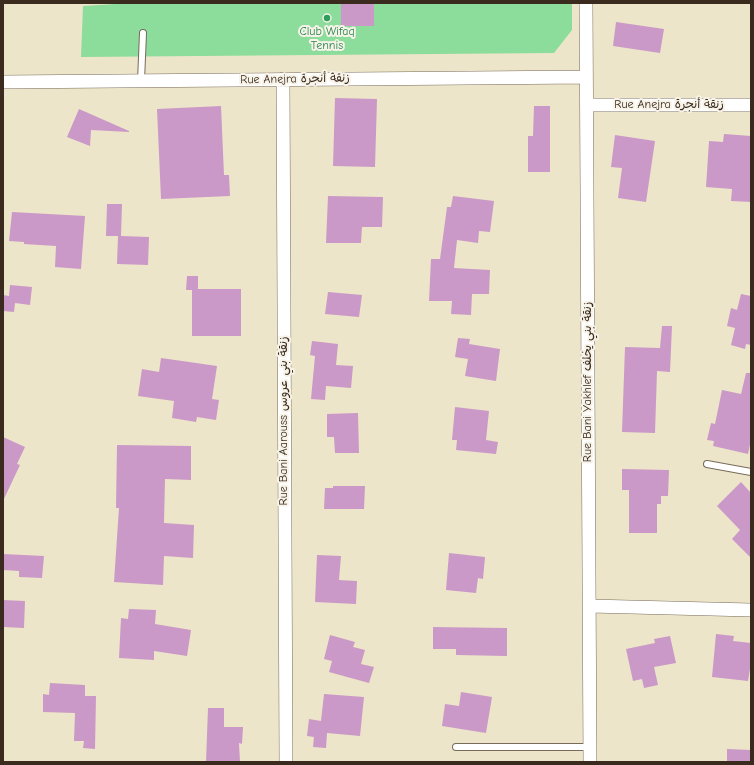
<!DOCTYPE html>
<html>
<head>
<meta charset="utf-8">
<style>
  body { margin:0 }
  #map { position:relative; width:754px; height:765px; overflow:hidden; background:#ede5c9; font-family:"Comic Neue",sans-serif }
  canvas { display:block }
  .frame { position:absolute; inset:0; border:4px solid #3b2a1e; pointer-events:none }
</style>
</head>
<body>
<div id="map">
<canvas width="754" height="765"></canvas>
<div class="frame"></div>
</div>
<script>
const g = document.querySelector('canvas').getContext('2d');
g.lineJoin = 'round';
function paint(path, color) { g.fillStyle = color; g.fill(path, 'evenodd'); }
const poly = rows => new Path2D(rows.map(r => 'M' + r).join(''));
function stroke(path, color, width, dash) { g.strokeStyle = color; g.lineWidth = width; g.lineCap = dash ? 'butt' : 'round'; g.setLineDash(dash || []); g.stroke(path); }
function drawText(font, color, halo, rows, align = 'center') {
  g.font = font + ' "Comic Neue","Playpen Sans Arabic",sans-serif'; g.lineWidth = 4; g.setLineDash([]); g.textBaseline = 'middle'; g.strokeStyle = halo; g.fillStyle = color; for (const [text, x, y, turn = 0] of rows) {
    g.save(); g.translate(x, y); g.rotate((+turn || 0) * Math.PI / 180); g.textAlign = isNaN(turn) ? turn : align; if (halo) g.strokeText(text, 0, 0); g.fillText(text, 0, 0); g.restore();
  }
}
const green = poly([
  [131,3,572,3,572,30,554,53,81,57,83,6]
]);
const building = poly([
  [341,3,374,3,374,26,341,26],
  [616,22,664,29,660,53,613,46],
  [335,98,377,99,375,167,333,166],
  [221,106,224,175,229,175,230,196,161,199,157,109],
  [534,106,550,106,550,172,528,172,528,136,533,136],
  [79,109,129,131,129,132,91,130,90,146,67,137],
  [724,134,751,136,751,202,731,201,732,189,706,187,709,141,723,142],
  [615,135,655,141,646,202,618,198,622,168,611,167],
  [328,196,383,197,382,227,362,227,361,243,326,243],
  [453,196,494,201,490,232,479,231,478,243,457,240,454,268,490,270,489,294,472,294,471,315,451,314,452,301,429,301,431,259,440,259,447,207,451,207],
  [107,204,122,204,121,236,149,237,148,265,117,264,118,236,106,236],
  [12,212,85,216,81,269,55,267,56,246,24,244,24,242,9,241],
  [187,276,198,276,198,289,241,289,241,336,192,336,192,290,186,290],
  [10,285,32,287,30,305,15,303,14,312,3,311,3,295,9,296],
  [328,292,362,295,359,317,325,314],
  [741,294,751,296,751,345,746,344,745,349,731,345,735,328,727,326,731,308,737,310],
  [662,326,672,326,670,372,657,371,655,433,622,432,625,347,660,348],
  [458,338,470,339,469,344,500,349,496,381,465,376,468,359,455,357],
  [312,341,338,344,336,365,353,366,351,388,326,386,325,400,311,399,315,356,310,355],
  [161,358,217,366,212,399,219,400,216,420,197,417,196,422,172,418,174,401,138,396,142,369,159,372],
  [746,373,751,373,751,440,748,454,713,446,714,441,707,440,711,423,715,424,722,390,741,394],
  [455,407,489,411,486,440,498,442,496,454,456,450,457,440,452,440],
  [358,413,359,453,335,453,334,437,327,437,327,414],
  [3,437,25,447,17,464,20,465,3,501],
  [117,445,191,446,191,480,165,479,164,523,194,525,193,558,164,556,163,585,114,582,119,508,116,508],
  [622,469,669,470,668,496,661,496,661,504,657,504,657,533,629,533,629,490,622,490],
  [741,482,751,493,751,558,732,539,740,530,717,506],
  [333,486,365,486,364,509,324,509,325,488,333,488],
  [449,553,485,557,483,579,478,578,476,593,446,590],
  [3,554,44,556,42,578,19,577,19,571,3,570],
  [317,555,341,556,339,580,357,581,356,604,315,602],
  [3,600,25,601,24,628,3,627],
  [129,609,156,610,155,624,191,630,187,656,154,651,154,660,119,658,121,618,128,619],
  [433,627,507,628,507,656,456,655,456,649,433,649],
  [716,634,734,636,733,641,751,643,751,670,750,669,748,681,712,677],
  [330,635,355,642,353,647,365,650,361,664,374,667,369,683,329,672,332,661,324,659],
  [670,636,676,663,654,667,658,685,644,688,642,679,633,681,626,649,655,643,654,639],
  [50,683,85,685,85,696,96,696,95,749,83,748,84,741,74,741,75,713,43,712,43,694,49,695],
  [461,692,492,697,486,733,442,726,445,704,459,706],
  [324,694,364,697,360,736,327,733,326,748,313,747,314,737,307,736,309,719,321,721],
  [208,708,224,708,224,727,243,727,242,744,239,743,240,762,206,762],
  [727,749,751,750,751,762,727,762]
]);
const lane = poly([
  [141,81,143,33],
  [707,464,751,472],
  [456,747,590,747]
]);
const street = poly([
  [586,3,590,762],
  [283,79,286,762],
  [3,82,586,77],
  [587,105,751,105],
  [590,606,751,610]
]);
const markers = [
  [327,18,4,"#2e9e5b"]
];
const leisureNames = [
  ["Club Wifaq",327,32],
  ["Tennis",327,46]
];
const streetNames = [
  ["Rue Anejra زنقة أنجرة",295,79,-1],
  ["Rue Anejra زنقة أنجرة",669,105],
  ["Rue Bani Yakhlef زنقة بني يخلف",588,382,-90],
  ["Rue Bani Aarouss زنقة بني عروس",284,421,-90]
];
paint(green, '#8cdc9b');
paint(building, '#ca99c7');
stroke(lane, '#796b5a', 8);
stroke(street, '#796b5a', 14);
stroke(lane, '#fff', 6);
stroke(street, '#fff', 13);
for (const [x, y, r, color] of markers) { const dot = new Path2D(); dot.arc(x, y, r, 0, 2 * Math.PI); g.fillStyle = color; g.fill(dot); stroke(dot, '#f7f3e8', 1.5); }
drawText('12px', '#27864d', '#f7f3e8', leisureNames);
drawText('12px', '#3b2a1e', '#f7f3e8', streetNames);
</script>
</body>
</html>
